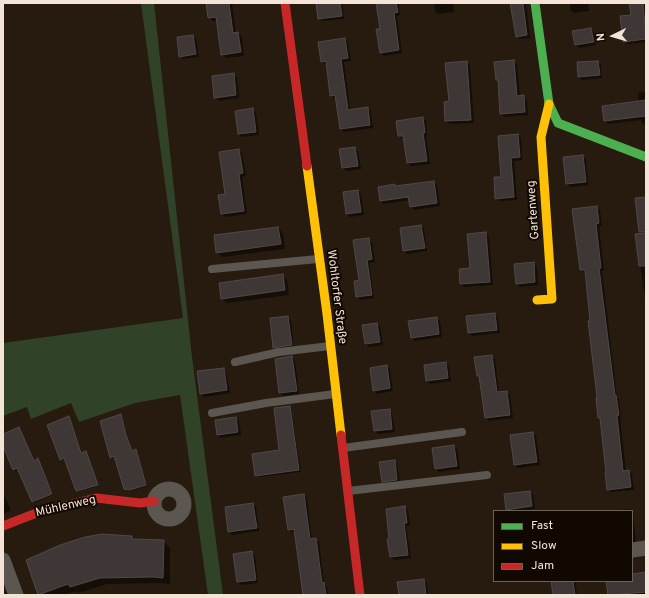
<!DOCTYPE html>
<html>
<head>
<meta charset="utf-8">
<style>
  body { margin:0 }
  #map { position:relative; width:649px; height:598px; overflow:hidden; background:#261b0e; font-family:Overpass,sans-serif }
  canvas { display:block }
  .frame { position:absolute; inset:0; border:4px solid #f3e4d7; pointer-events:none }
  .legend { position:absolute; left:493px; top:510px; width:140px; height:72px; box-sizing:border-box; background:#120802; border:1px solid #6c6057; margin:0; padding:5px 7px; list-style:none; font-size:12px; color:#f3e4d7 }
  .legend li { display:flex; align-items:center; gap:8px; height:20px }
  .legend b { width:20px; border:1px solid #6c6057 }
  .north { position:absolute; left:593px; top:16px; width:40px; height:40px; -webkit-text-stroke:3px #120802; paint-order:stroke; rotate:265deg; font-size:11px; font-weight:700; line-height:16px; text-align:center; color:#f3e4d7 }
  .north::after { content:''; display:block; margin:auto; width:14px; height:18px; background:#f3e4d7; clip-path:polygon(50% 0,100% 100%,50% 72%,0 100%) }
</style>
</head>
<body>
<div id="map">
<canvas width="649" height="598"></canvas>
<div class="frame"></div>
<ul class="legend">
<li><b style="height:5px;background:#4caf50"></b>Fast</li>
<li><b style="height:5px;background:#ffc107"></b>Slow</li>
<li><b style="height:5px;background:#c62828"></b>Jam</li>
</ul>
<div class="north">N</div>
</div>
<script>
const g = document.querySelector('canvas').getContext('2d');
g.lineJoin = 'round';
function paint(path, color) { g.fillStyle = color; g.fill(path, 'evenodd'); }
const poly = rows => new Path2D(rows.map(r => 'M' + r).join(''));
function stroke(path, color, width, dash) { g.strokeStyle = color; g.lineWidth = width; g.lineCap = dash ? 'butt' : 'round'; g.setLineDash(dash || []); g.stroke(path); }
function drawText(font, color, halo, rows, align = 'center') {
  g.font = font + ' Overpass,sans-serif'; g.lineWidth = 4; g.setLineDash([]); g.textBaseline = 'middle'; g.strokeStyle = halo; g.fillStyle = color; for (const [text, x, y, turn = 0] of rows) {
    g.save(); g.translate(x, y); g.rotate((+turn || 0) * Math.PI / 180); g.textAlign = isNaN(turn) ? turn : align; if (halo) g.strokeText(text, 0, 0); g.fillText(text, 0, 0); g.restore();
  }
}
const green = poly([
  [141,3,154,3,192,357,223,595,208,595,180,395,135,403,79,422,71,403,31,419,27,407,3,416,3,343,183,318]
]);
const shadow = poly([
  [207,3,232,3,236,34,238,33,242,37,244,56,226,58,222,54,218,21,213,21,209,17],
  [317,3,342,3,344,19,323,21,319,18],
  [377,3,399,3,400,15,397,16,402,53,384,56,380,52,381,29],
  [434,3,453,3,454,12,438,14,435,11],
  [511,3,526,3,530,38,520,39,517,36],
  [570,3,588,3,589,11,574,13,570,10],
  [630,3,646,3,646,42,627,44,624,41,632,16],
  [591,29,594,32,596,45,579,48,576,45,574,32],
  [193,36,196,39,199,57,183,59,180,56],
  [345,39,348,42,351,61,344,62,350,110,368,108,371,111,373,128,344,132,341,129,337,98,334,98,331,95,327,64,325,64,322,61],
  [514,61,517,64,520,97,524,96,527,100,528,115,504,117,501,114,499,82,497,80],
  [467,62,470,65,474,123,449,124,446,121,450,102],
  [598,62,601,65,602,78,582,80,579,77],
  [233,74,237,77,239,98,219,101,215,97],
  [646,92,646,124,644,125,641,121,641,120,608,124,605,120,639,102,638,93],
  [253,109,256,113,259,135,242,137,239,134],
  [422,118,426,121,427,136,426,136,430,164,411,166,408,163,405,139,402,139,399,136],
  [517,135,521,138,522,160,514,161,517,200,499,201,496,198],
  [355,148,358,151,361,169,346,171,343,168],
  [239,150,242,153,246,176,242,177,247,214,225,217,222,213,226,195],
  [582,156,586,159,588,185,571,187,567,184],
  [434,182,437,185,440,206,414,210,411,206,410,200,384,204,381,201,396,187],
  [358,191,361,194,364,215,350,217,347,214],
  [646,198,646,306,636,235,640,234,636,199],
  [596,207,600,210,602,226,599,227,604,271,602,271,617,397,619,399,621,418,620,418,626,472,629,471,632,475,634,490,611,492,608,489,601,419,599,417,591,322,586,273,584,273,581,270],
  [421,226,424,229,427,251,407,254,404,250],
  [278,228,283,233,285,249,222,257,217,252],
  [486,233,489,237,493,285,464,287,461,284,471,269],
  [368,239,372,242,375,262,369,263,374,298,360,300,357,296],
  [533,263,537,267,538,285,520,287,517,284],
  [282,275,287,280,289,295,227,303,222,298],
  [495,314,498,318,500,333,472,336,469,332],
  [288,317,291,320,294,348,278,350,274,347],
  [437,318,440,321,442,337,415,341,412,338],
  [377,324,380,327,383,345,369,347,366,344],
  [492,356,495,359,499,393,506,392,510,395,513,418,489,421,486,418,480,378,478,375],
  [292,357,295,360,299,394,283,396,280,392],
  [446,363,449,367,451,381,430,384,427,381],
  [387,366,390,370,393,391,377,394,374,390],
  [223,369,226,372,230,393,204,397,201,393],
  [290,407,291,409,301,472,258,477,256,475,280,451],
  [389,410,392,413,395,432,378,434,375,431],
  [120,415,122,417,127,437,132,452,137,452,147,486,132,491,126,490,125,489,116,457,112,458,110,457],
  [236,418,239,421,241,435,221,438,218,435],
  [70,419,82,454,87,454,99,486,78,491,77,490,66,459,62,460,61,459],
  [19,428,34,461,39,461,53,495,34,503,19,469,15,471,14,470,3,444,3,435],
  [533,433,536,436,540,465,518,468,515,465],
  [454,446,457,449,460,469,439,472,436,469],
  [394,461,397,464,400,483,386,484,383,481],
  [530,492,533,495,535,509,524,511,508,511,506,495],
  [3,493,11,510,3,514],
  [304,495,307,498,312,540,315,539,319,542,324,584,327,587,328,595,304,595,296,532,292,532,289,529],
  [253,504,256,507,259,531,232,535,229,532],
  [405,507,408,510,410,526,406,526,411,558,394,560,391,557,390,539],
  [630,509,632,511,612,511],
  [632,511,633,512,636,542,632,542],
  [131,537,135,540,163,541,170,548,170,584,160,583,107,584,78,593,76,591,63,595,40,595,39,594],
  [251,552,255,556,258,583,241,585,238,582],
  [646,573,646,595,609,595,607,581,632,581,632,574],
  [423,580,427,583,428,595,400,595],
  [552,581,575,581,577,595,554,595]
]);
const building = poly([
  [206,3,229,3,233,33,238,32,241,52,221,55,216,17,208,18,206,3],
  [316,3,340,3,342,16,318,19,316,3],
  [376,3,396,3,398,12,394,13,399,50,380,53,376,29,380,29,376,3],
  [510,3,523,3,527,35,516,37,510,3],
  [629,3,643,3,646,39,623,42,620,16,631,15,629,3],
  [591,28,594,42,575,45,572,31,591,28],
  [193,35,196,54,179,57,177,37,193,35],
  [345,38,348,58,341,59,348,110,368,107,370,125,340,129,335,95,330,96,326,61,321,62,318,42,345,38],
  [514,60,517,96,524,95,525,112,500,114,498,80,496,80,494,62,514,60],
  [467,61,471,120,445,121,444,102,449,101,445,63,467,61],
  [598,61,600,75,578,77,577,62,598,61],
  [234,73,236,95,214,98,212,76,234,73],
  [646,100,646,116,604,121,602,106,646,100],
  [253,108,256,132,238,134,235,111,253,108],
  [423,117,425,133,423,133,427,161,407,163,403,136,398,136,396,121,423,117],
  [518,134,520,157,511,158,514,197,495,199,494,177,501,177,498,136,518,134],
  [355,147,358,166,342,168,339,149,355,147],
  [239,149,243,173,239,174,244,211,221,214,218,195,225,194,219,152,239,149],
  [583,155,586,182,566,184,563,157,583,155],
  [434,181,437,203,410,207,408,197,380,201,378,187,395,184,395,186,434,181],
  [358,190,361,212,346,214,343,192,358,190],
  [646,197,646,232,639,232,635,198,646,197],
  [597,206,599,223,596,224,601,268,599,268,615,395,616,395,619,415,617,416,623,471,629,470,631,487,607,490,605,473,606,473,600,418,598,418,596,398,597,397,588,321,590,321,585,270,580,270,572,209,597,206],
  [421,225,425,248,403,251,400,228,421,225],
  [278,227,281,244,216,253,214,235,278,227],
  [486,232,490,282,460,284,459,269,470,268,467,234,486,232],
  [646,233,646,266,639,266,635,234,646,233],
  [369,238,372,259,367,260,372,295,356,297,354,281,359,280,353,240,369,238],
  [534,262,535,282,516,284,514,264,534,262],
  [283,274,285,290,221,299,219,283,283,274],
  [495,313,497,330,468,333,466,316,495,313],
  [288,316,292,345,273,348,270,318,288,316],
  [437,317,439,334,411,338,408,321,437,317],
  [377,323,380,342,365,344,362,325,377,323],
  [492,355,497,392,507,391,510,415,485,418,479,376,477,376,474,357,492,355],
  [292,356,297,391,279,393,275,359,292,356],
  [446,362,448,378,426,381,424,365,446,362],
  [387,365,390,388,373,391,370,368,387,365],
  [224,368,227,390,200,394,197,371,224,368],
  [290,406,299,470,255,476,252,454,279,450,274,408,290,406],
  [390,409,392,429,374,431,371,411,390,409],
  [121,414,126,435,132,451,136,449,146,485,130,490,124,489,114,456,110,458,100,421,121,414],
  [69,416,81,453,86,451,98,485,76,491,64,458,60,460,47,425,69,416],
  [236,417,238,432,217,435,215,420,236,417],
  [19,427,34,461,38,458,52,494,32,502,17,468,13,470,3,446,3,434,19,427],
  [533,432,537,462,514,465,510,435,533,432],
  [454,445,457,466,435,469,432,448,454,445],
  [395,460,397,480,382,482,379,462,395,460],
  [530,491,532,506,506,510,504,494,530,491],
  [304,494,310,539,316,538,322,583,324,582,326,595,303,595,294,529,288,530,283,497,304,494],
  [253,503,257,528,228,532,225,507,253,503],
  [405,506,407,523,404,523,408,555,390,557,387,539,389,539,386,509,405,506],
  [102,534,132,536,132,539,164,540,163,578,153,577,100,578,70,587,68,584,38,595,26,560,60,545,85,537,102,534],
  [252,551,256,580,237,582,233,554,252,551],
  [646,572,646,592,621,594,621,595,608,595,606,581,632,581,632,574,646,572],
  [424,579,426,595,399,595,397,582,424,579],
  [551,581,573,581,575,595,553,595,551,581]
]);
const lane = poly([
  [212,269,318,259],
  [235,362,279,352,330,346],
  [212,413,266,403,335,394],
  [343,448,462,432],
  [348,491,487,475]
]);
const street = poly([
  '154 504a15 15 0 1 1 30 0a15 15 0 1 1-30 0Z',
  [632,550,646,548],
  [3,560,16,595]
]);
const fast = poly([
  [535,3,549,104,558,123,646,157]
]);
const slow = poly([
  [307,166,327,314,341,435],
  [537,300,552,299,541,137,549,104]
]);
const jam = poly([
  [285,3,307,166],
  [341,435,360,595],
  [3,526,39,512,96,498,140,503,154,501]
]);
const streetNames = [
  ["Gartenweg",534,210,-94],
  ["Wohltorfer Straße",336,297,83],
  ["Mühlenweg",66,507,-13]
];
paint(green, '#304227');
paint(shadow, '#0007');
paint(building, '#3f3736');
stroke(building, '#504848', 1);
stroke(lane, '#5b564f', 8);
stroke(street, '#5b564f', 15);
stroke(fast, '#4caf50', 9);
stroke(slow, '#ffc107', 9);
stroke(jam, '#c62828', 9);
drawText('12px', '#f3e4d7', '#120802', streetNames);
</script>
</body>
</html>
